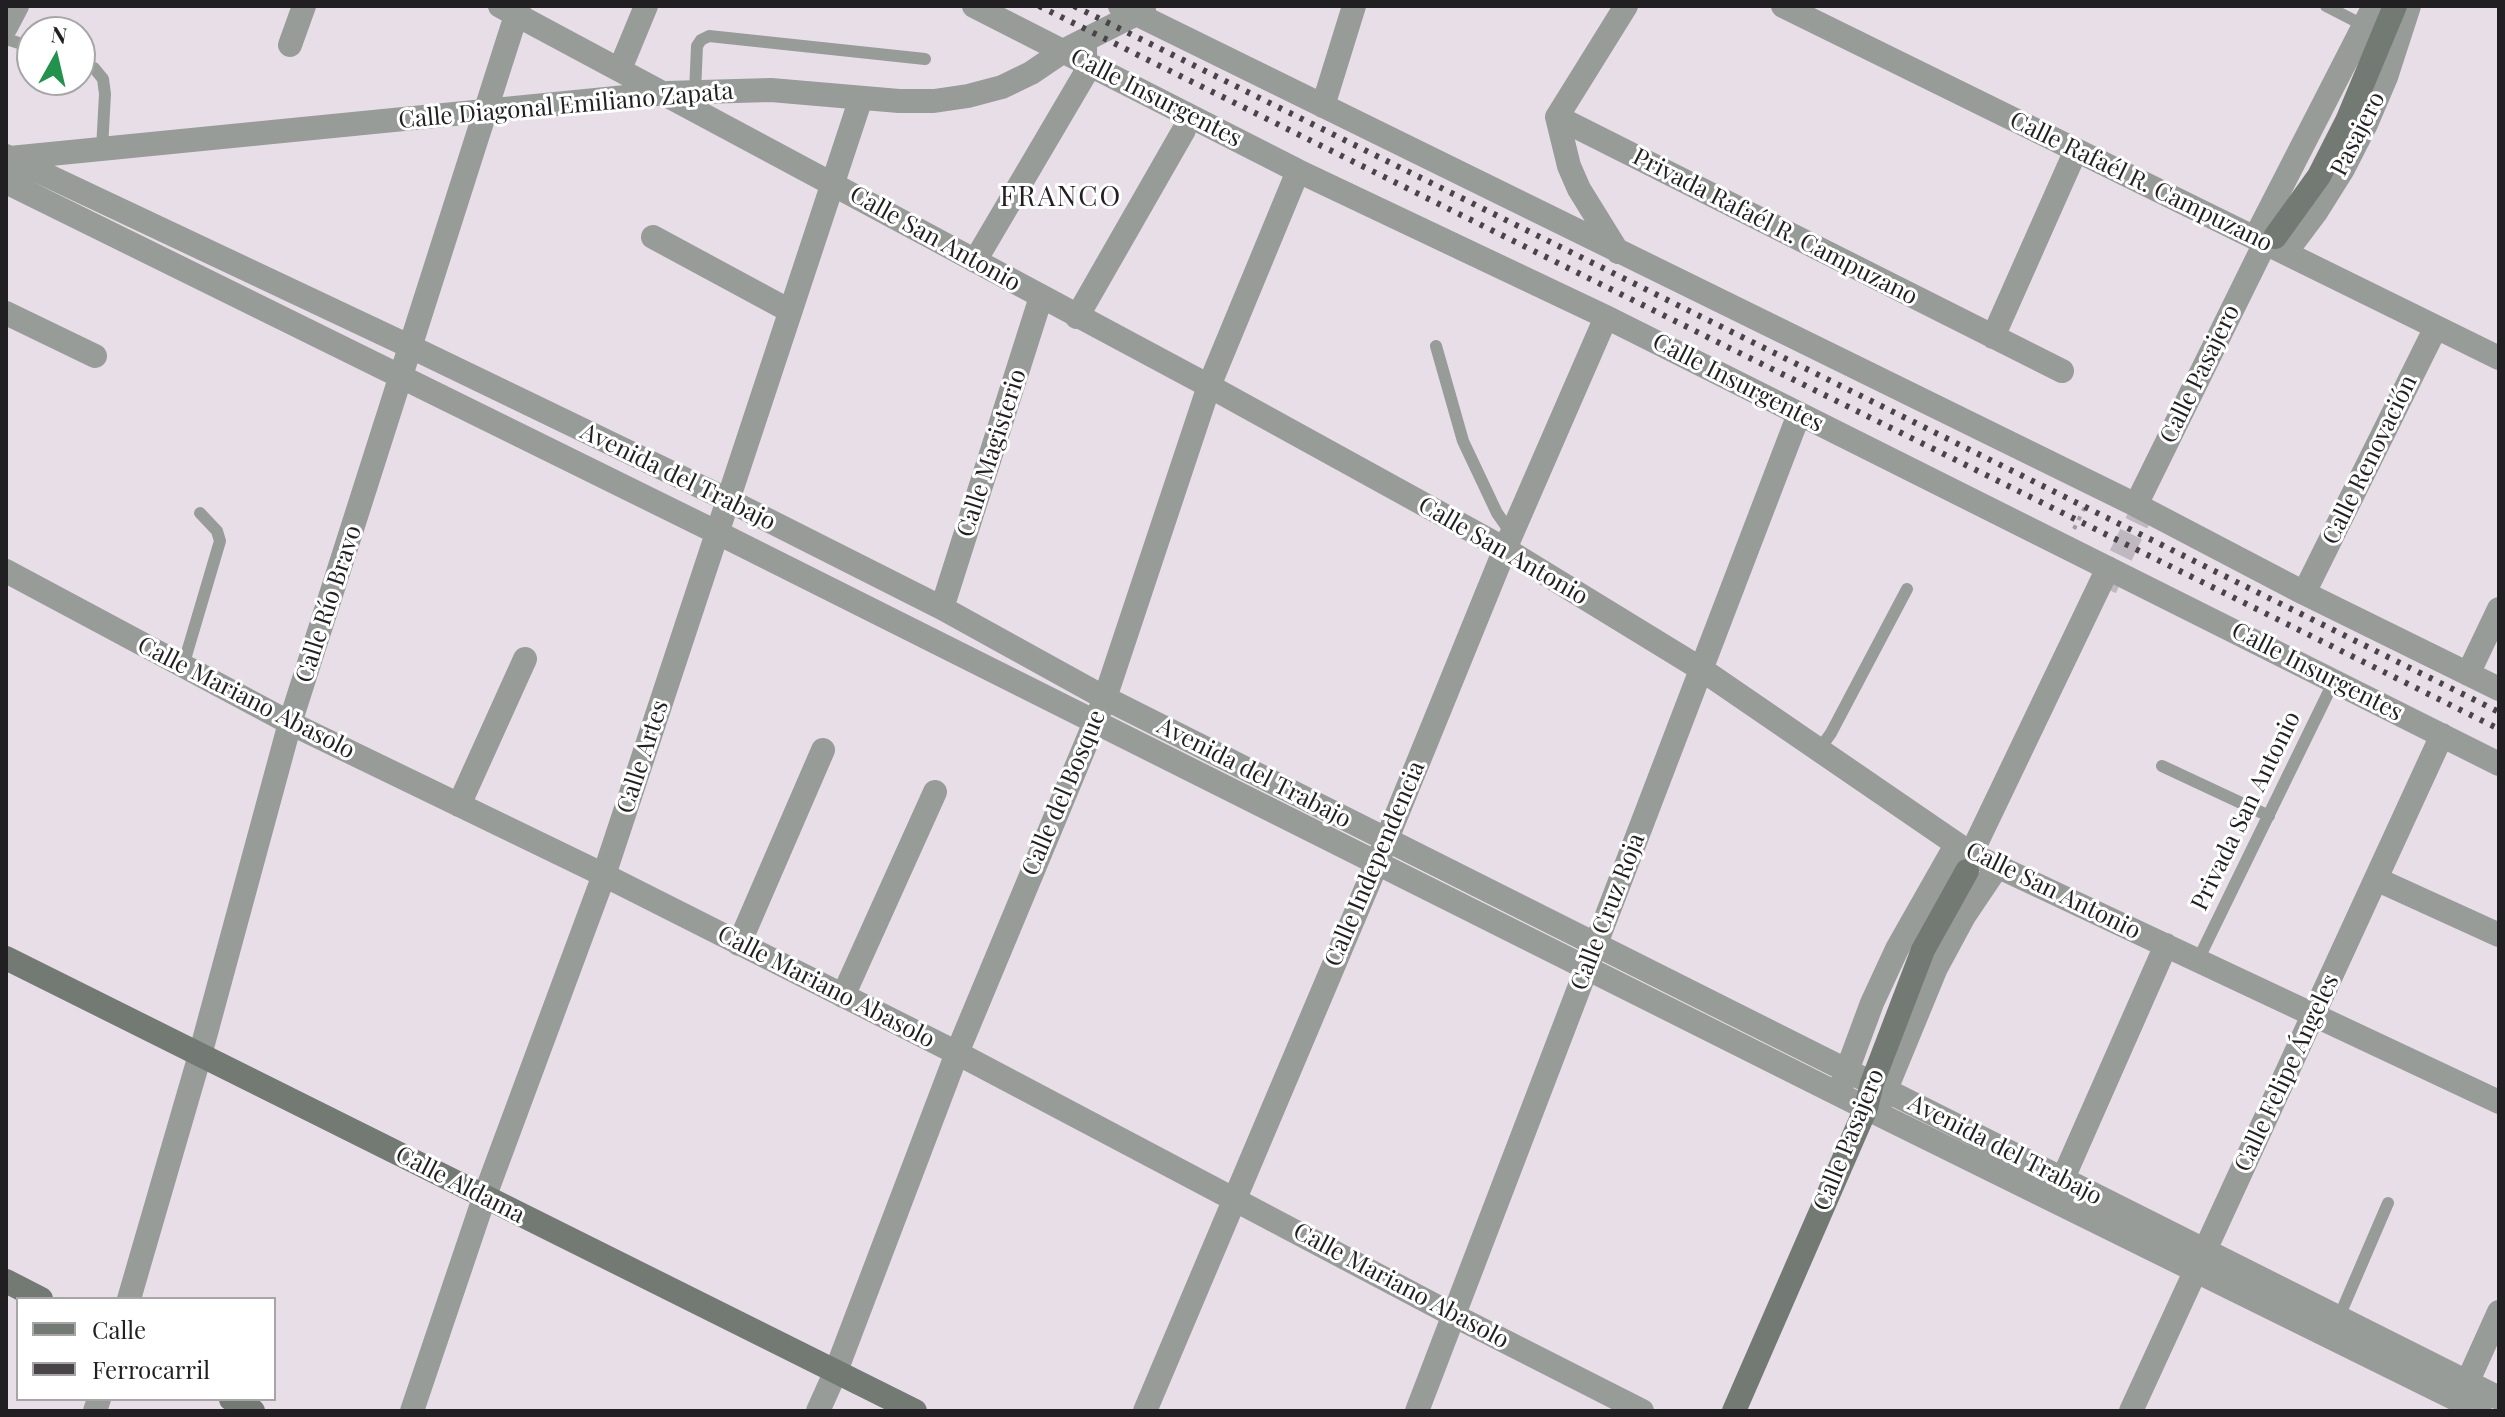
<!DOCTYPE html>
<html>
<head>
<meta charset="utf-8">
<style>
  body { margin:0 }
  #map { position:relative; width:2505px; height:1417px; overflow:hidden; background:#e8dee8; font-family:"Playfair Display",serif }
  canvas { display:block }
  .frame { position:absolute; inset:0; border:8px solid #221f22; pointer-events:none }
  .legend { position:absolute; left:16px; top:1297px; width:260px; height:104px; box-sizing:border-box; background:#fff; border:2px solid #a7a5a7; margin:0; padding:10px 14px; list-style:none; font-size:24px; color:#221f22 }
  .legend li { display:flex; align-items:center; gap:16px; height:40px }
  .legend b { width:40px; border:2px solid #a7a5a7 }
  .north { position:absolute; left:16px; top:16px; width:80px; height:80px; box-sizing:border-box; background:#fff; border:2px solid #a7a5a7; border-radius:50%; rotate:8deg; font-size:22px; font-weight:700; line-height:32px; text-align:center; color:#221f22 }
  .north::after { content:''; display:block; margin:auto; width:28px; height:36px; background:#21934d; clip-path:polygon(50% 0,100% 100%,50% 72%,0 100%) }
</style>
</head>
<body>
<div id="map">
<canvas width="2505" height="1417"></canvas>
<div class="frame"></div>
<ul class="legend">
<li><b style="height:10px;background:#737a74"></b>Calle</li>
<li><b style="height:10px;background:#484448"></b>Ferrocarril</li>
</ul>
<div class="north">N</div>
</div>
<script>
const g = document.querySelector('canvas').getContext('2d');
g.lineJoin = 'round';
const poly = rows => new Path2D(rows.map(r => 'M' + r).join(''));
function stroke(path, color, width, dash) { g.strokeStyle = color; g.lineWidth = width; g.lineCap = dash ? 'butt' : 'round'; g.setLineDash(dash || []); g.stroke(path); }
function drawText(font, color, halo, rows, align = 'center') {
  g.font = font + ' "Playfair Display",serif'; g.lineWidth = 6; g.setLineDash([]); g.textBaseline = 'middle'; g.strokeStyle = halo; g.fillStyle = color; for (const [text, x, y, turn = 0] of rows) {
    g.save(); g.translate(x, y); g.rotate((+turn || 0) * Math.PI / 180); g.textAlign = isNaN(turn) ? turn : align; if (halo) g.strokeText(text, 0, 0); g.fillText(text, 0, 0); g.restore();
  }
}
const secondaryTunnel = poly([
  [2105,588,2152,491]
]);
const path = poly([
  [2074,529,2086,505]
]);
const lane = poly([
  [2326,6,2363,25],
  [6,39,32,47],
  [80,64,94,68,103,79,105,94,102,149],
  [695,92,697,46,701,40,709,36,925,59],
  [1436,346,1463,441,1497,513,1511,533],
  [183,666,220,541,217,531,200,513],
  [1819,750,1831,733,1907,589],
  [2162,766,2269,816],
  [2198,960,2334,681],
  [2339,1317,2388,1203]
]);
const street = poly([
  [500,6,1209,386,1505,549,1701,669,1971,854,2499,1102],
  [974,6,1298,171,1606,317,2499,764],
  [1120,6,2136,505,2304,593,2499,689],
  [1783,6,2499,358],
  [6,27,17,6],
  [290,45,304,6],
  [620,69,646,6],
  [1323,106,1354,6],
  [1557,117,2062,371],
  [6,156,411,347,728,500,942,608,1105,698,2499,1398],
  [10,158,666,93,771,90,899,101,934,101,968,96,1002,87,1031,73,1065,50,1144,10],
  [6,182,716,532,1866,1108,2480,1411],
  [653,237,790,311],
  [2255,238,2374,6],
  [1618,252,1579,189,1569,166,1557,117,1626,6],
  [2286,252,2316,212,2343,169,2366,124,2386,77,2409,6],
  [975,261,1085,74,1085,47],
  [6,313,95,356],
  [1077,317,1184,130],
  [1993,337,2076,150],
  [2136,505,2265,243],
  [6,571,290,723,604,875,957,1053,1453,1315,1642,1411],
  [2304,593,2436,327],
  [942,608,1041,297],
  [2468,674,2499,609],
  [459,805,525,659],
  [1971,854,2108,568],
  [2376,879,2499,935],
  [739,944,823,750],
  [843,996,935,792],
  [1842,1084,1872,1003,1897,949,1956,845],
  [1880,1104,1936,968,1964,916,1997,867],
  [2057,1192,2166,945],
  [129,1299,200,1055,290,723,519,6],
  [2462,1394,2499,1312],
  [95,1411,99,1399],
  [412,1411,484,1198,604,875,861,98],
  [818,1411,836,1371,957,1053,1105,698,1209,386,1298,171],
  [1145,1411,1377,863,1505,549,1606,317],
  [1417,1411,1799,414],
  [2131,1411,2442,735]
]);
const secondary = poly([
  [2275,237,2319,176,2347,121,2395,6],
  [6,958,915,1411],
  [6,1281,41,1299],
  [231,1399,253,1411],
  [1734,1411,1866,1108,1872,1083,1923,950,1967,871]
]);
const rail = poly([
  [1039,6,2499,729],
  [1074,6,2499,712]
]);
const streetNames = [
  ["Calle Insurgentes",1156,98,27],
  ["Calle Diagonal Emiliano Zapata",566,106,-5],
  ["Pasajero",2358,134,-63],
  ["Calle Rafaél R. Campuzano",2141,182,26],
  ["Privada Rafaél R. Campuzano",1775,227,27],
  ["Calle San Antonio",935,239,29],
  ["Calle Pasajero",2200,374,-64],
  ["Calle Insurgentes",1738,383,27],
  ["Calle Magisterio",992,453,-72],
  ["Calle Renovación",2370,460,-64],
  ["Avenida del Trabajo",678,477,26],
  ["Calle San Antonio",1503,551,30],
  ["Calle Río Bravo",329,604,-72],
  ["Calle Insurgentes",2317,672,27],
  ["Calle Mariano Abasolo",246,698,27],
  ["Calle Artes",643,757,-72],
  ["Avenida del Trabajo",1254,773,27],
  ["Calle del Bosque",1064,793,-67],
  ["Privada San Antonio",2246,811,-64],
  ["Calle Independencia",1375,864,-67],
  ["Calle San Antonio",2053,891,26],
  ["Calle Cruz Roja",1608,912,-69],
  ["Calle Mariano Abasolo",826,987,27],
  ["Calle Felipe Ángeles",2287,1073,-65],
  ["Calle Pasajero",1849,1140,-68],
  ["Avenida del Trabajo",2005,1150,27],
  ["Calle Aldama",460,1185,27],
  ["Calle Mariano Abasolo",1401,1286,28]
];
const quarterNames = [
  ["FRANCO",1061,197]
];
stroke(secondaryTunnel, '#c0b8c0', 24, [24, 12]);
stroke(path, '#a39ba3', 4, [4, 6]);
stroke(lane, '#979c98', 12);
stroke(street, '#979c98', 24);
stroke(secondary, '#737a74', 24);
stroke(rail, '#484448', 6, [4, 8]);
drawText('24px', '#221f22', '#fff', streetNames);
g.letterSpacing = '2px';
drawText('28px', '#221f22', '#fff', quarterNames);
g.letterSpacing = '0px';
</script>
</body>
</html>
